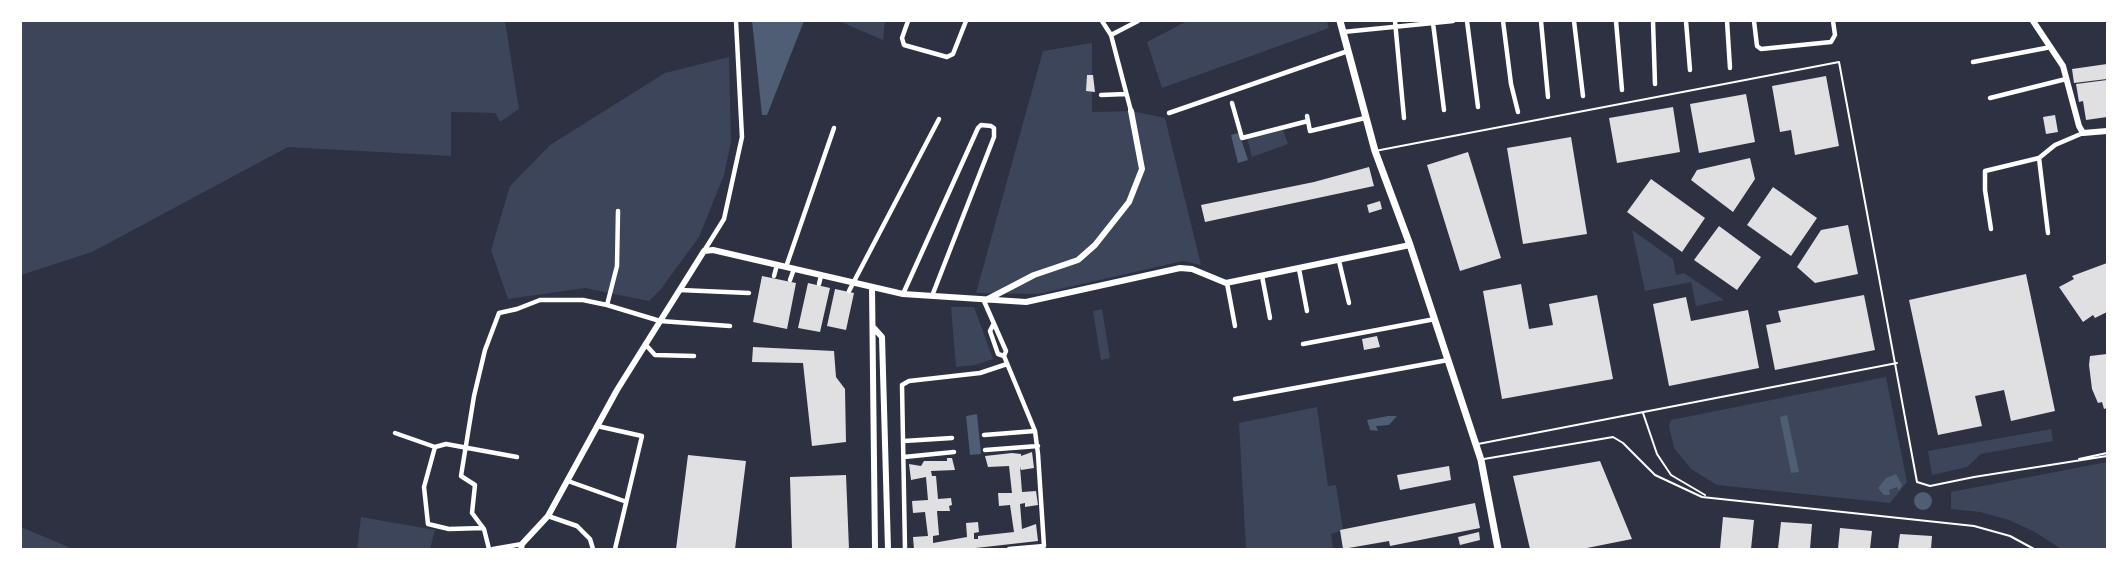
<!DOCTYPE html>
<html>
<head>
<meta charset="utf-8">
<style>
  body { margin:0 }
  #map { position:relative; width:2128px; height:570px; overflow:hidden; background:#2d3142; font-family:"Archivo Narrow",sans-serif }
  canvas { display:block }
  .frame { position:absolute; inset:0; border:22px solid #fff; pointer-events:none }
</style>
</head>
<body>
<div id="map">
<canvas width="2128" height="570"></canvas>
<div class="frame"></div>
</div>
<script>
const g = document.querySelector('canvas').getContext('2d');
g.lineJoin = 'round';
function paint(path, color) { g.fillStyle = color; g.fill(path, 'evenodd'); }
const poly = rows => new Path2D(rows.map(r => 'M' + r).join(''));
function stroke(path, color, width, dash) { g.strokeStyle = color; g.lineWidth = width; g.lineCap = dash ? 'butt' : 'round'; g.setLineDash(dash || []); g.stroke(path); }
const green = poly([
  [21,21,505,21,519,109,500,122,495,113,451,112,451,156,288,147,92,252,21,275],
  [839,21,885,21,883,40],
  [1187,21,1327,21,1329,28,1162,88,1147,42],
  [1092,43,1092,112,1131,111,1165,118,1201,265,1183,261,1038,294,976,293,1043,51],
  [729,57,731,142,724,175,699,237,661,289,649,301,585,288,508,299,491,250,510,186,550,145,665,73],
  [1283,130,1288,144,1252,157,1247,138],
  [1632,230,1673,259,1676,275,1684,273,1724,300,1696,306,1691,282,1645,291],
  [951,307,974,307,993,359,975,365,956,367],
  [1102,309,1110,358,1101,360,1093,311],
  [1886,377,1907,482,1890,503,1717,485,1691,469,1674,448,1669,426,1671,420],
  [1317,407,1328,486,1336,485,1343,530,1331,534,1333,549,1246,549,1239,423],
  [2051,429,2053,441,1981,454,1967,467,1932,475,1928,451],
  [2107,462,2107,549,2061,549,2035,532,2009,520,1980,512,1951,509,1951,492],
  [361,517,435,530,430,549,357,549],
  [21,527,73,549,21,549]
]);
const water = poly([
  [752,21,804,21,767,115,762,115],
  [1239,133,1248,160,1238,163,1231,135],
  [977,414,981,454,970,455,966,416],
  [1787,415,1799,472,1791,473,1780,417],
  [1388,416,1397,416,1389,425,1376,426,1378,431,1370,430,1367,420],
  [1896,474,1902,485,1899,491,1897,487,1889,490,1890,495,1884,495,1878,488,1886,478],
  '1914 501a9 9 0 1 1 18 0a9 9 0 1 1-18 0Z'
]);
const building = poly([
  [2107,64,2107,79,2074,83,2072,69],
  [1087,75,1093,75,1095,92,1086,91],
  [1826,76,1839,146,1795,155,1791,130,1780,132,1772,86],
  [2107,80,2107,117,2086,120,2083,101,2079,102,2076,84],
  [1746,94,1755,142,1699,153,1690,104],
  [1673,107,1680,152,1617,163,1609,118],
  [2055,115,2058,132,2046,134,2043,117],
  [1571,137,1587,234,1523,244,1507,148],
  [1468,152,1501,258,1460,271,1427,165],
  [1750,158,1755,179,1733,212,1691,180,1697,170],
  [1369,167,1374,186,1205,222,1201,205,1314,182],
  [1651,179,1705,218,1682,252,1627,212],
  [1773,187,1817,218,1791,256,1747,225],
  [1380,201,1382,209,1369,213,1367,205],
  [1848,225,1858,274,1815,283,1797,267,1821,230],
  [1719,226,1761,257,1737,290,1694,260],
  [2107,263,2107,312,2095,318,2093,315,2083,322,2059,287,2074,279,2072,276],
  [2026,274,2055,411,2011,421,2004,390,1975,396,1982,426,1938,435,1909,300],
  [762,276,796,283,787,329,753,322],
  [808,283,830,288,820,332,798,328],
  [1521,284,1529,329,1553,325,1549,304,1597,295,1613,379,1502,399,1483,291],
  [835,289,854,293,846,330,827,326],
  [1864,295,1875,350,1775,370,1766,325,1781,322,1778,311],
  [1686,297,1691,321,1748,310,1759,368,1669,386,1653,304],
  [1377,336,1380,347,1364,350,1362,339],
  [753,347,834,351,836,377,845,389,846,442,812,446,803,363,752,362],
  [2107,354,2107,408,2104,409,2102,402,2098,403,2092,389,2089,365,2090,356],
  [1032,452,1034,468,1021,470,1020,467,1022,492,1036,491,1038,505,1025,507,1025,503,1020,504,1022,529,1036,524,1038,541,967,549,914,549,913,537,928,536,925,512,913,513,912,501,928,500,926,477,911,480,909,464,921,466,924,461,947,461,947,458,952,458,955,470,931,471,932,476,936,476,938,499,951,498,952,505,949,506,950,511,937,511,939,535,933,536,933,543,967,537,966,523,978,522,979,532,974,533,974,539,978,539,978,536,1014,532,1010,505,999,506,998,493,1012,493,1009,466,988,467,985,456,1012,453,1021,454,1021,456],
  [688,455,746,461,735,549,676,549],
  [1600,461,1632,539,1582,549,1530,549,1513,476],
  [1449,466,1451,480,1400,490,1397,475],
  [846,475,849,549,792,549,790,477],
  [1475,503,1480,528,1390,546,1389,541,1343,549,1340,530],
  [1723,517,1754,520,1751,549,1720,549],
  [1781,522,1812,524,1810,549,1778,549],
  [1840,528,1872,531,1870,549,1838,549],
  [1479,532,1480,540,1460,545,1458,537],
  [1900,534,1932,536,1931,549,1898,549]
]);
const service = poly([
  [1375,151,1839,62,1917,482,1930,486,1974,477,2107,456],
  [1643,413,1657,454,1671,475,1705,495],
  [1478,444,1897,363],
  [1484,459,1613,437,1623,443,1655,475,1702,497,1974,526,2010,536,2034,549],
  [2079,459,2107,453]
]);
const minor = poly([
  [908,21,902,38,904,45,947,57,953,54,966,21],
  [1102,21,1111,35],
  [1395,21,1404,118],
  [1467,21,1478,107],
  [1503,21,1511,84,1518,112],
  [1541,21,1548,97],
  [1574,21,1583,96],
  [1616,21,1622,90],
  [1653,21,1655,84],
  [1686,21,1690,70],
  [1727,21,1730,68],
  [1754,21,1757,46,1761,49,1831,42,1835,35,1833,21],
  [1433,23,1444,110],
  [1343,32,1453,21],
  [1973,62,2051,47],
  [1101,95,1126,94],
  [1990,98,2066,79],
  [1232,103,1242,138,1308,121],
  [1131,111,1111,35,1138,21],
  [1169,113,1348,51],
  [1307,116,1310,131,1365,118],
  [2039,158,2048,233],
  [1991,229,1985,190,1985,171,2039,158,2055,145,2083,133],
  [704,251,724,219,742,137,736,21],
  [1339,261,1349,303],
  [786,267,834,128],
  [1299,269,1307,311],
  [774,276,777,265],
  [1262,276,1270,318],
  [790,280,794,269],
  [1227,283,1235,326],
  [819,284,821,276],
  [680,290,749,293],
  [849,291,939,119],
  [903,294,978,128,981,125,991,126,994,128,994,137,932,296],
  [984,301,1006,351,1004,356],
  [607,305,617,266,618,211],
  [993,325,990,331,998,354,1004,356,1028,414,1035,431,1038,454,1044,546,1009,549],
  [645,344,655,355,694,356],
  [1303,344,1435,319],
  [1235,399,1448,360],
  [597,426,642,436,615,549],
  [395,433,435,447,446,444,517,457],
  [984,435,1035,431],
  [904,441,952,438],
  [435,447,424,487,428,524,449,529,483,528],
  [985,450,1038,446],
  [904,457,954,452],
  [568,481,624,501],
  [548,516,577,526,590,539,593,549],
  [489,549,484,529,472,513,475,485,461,476,474,396,485,350,499,313,517,309,540,300,583,300,607,305,660,321,730,326],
  [493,549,522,544],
  [905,549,902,385,909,381,980,373,1007,364]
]);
const tertiary = poly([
  [2033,21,2063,66,2079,126,2083,133,2107,131],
  [872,287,875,549],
  [986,300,1034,275,1078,260,1095,245,1129,202,1142,169,1131,111],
  [873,327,882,337,888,549],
  [521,549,522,544,548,516,617,390,704,251,713,250,903,294,1026,302,1180,268,1192,269,1226,283,1410,245]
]);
const secondary = poly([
  [1340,21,1375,151,1410,245,1481,460,1498,549]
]);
paint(green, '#3c4559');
paint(water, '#4f5d75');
paint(building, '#e0e0e3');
stroke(service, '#fff', 2);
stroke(minor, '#fff', 4.5);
stroke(tertiary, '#fff', 6);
stroke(secondary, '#fff', 7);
</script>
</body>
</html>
